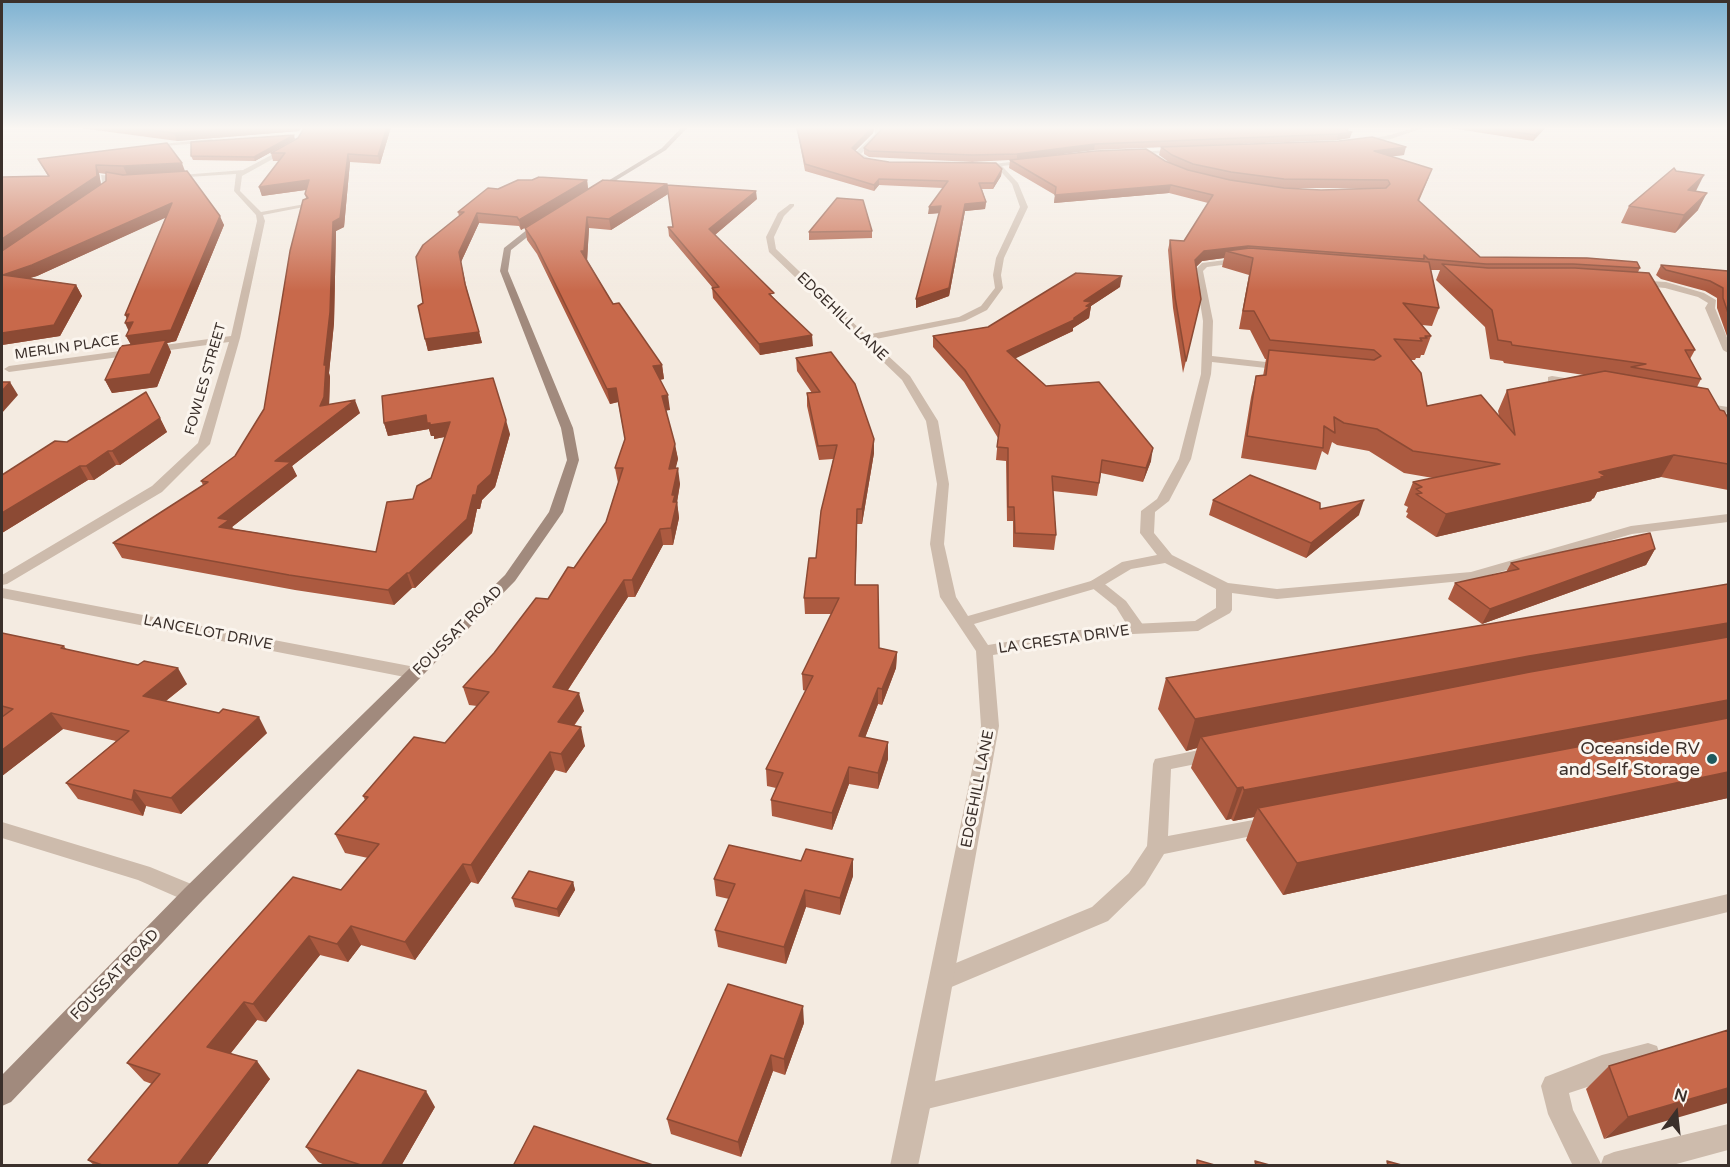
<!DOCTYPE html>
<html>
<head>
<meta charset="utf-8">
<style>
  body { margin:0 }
  #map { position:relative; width:1730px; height:1167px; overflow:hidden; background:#f4ebe1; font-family:"Varela Round",sans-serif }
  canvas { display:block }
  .frame { position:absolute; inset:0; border:3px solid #3b302b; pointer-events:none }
  .north { position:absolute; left:1646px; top:1083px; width:60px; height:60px; -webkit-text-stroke:4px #fbf5ee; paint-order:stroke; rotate:15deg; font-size:16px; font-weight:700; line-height:24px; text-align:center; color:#3b302b }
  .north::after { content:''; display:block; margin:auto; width:21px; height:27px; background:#3b302b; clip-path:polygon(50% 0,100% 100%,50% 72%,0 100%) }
</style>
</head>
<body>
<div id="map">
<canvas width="1730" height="1167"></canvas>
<div class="frame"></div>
<div class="north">N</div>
</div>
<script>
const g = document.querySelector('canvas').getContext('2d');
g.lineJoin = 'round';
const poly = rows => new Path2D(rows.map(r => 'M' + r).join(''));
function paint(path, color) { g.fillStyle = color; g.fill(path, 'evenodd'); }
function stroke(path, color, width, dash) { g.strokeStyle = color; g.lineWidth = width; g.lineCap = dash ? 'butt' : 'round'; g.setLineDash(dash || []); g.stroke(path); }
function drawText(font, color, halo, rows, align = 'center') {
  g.font = font + ' "Varela Round",sans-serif'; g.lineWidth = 6; g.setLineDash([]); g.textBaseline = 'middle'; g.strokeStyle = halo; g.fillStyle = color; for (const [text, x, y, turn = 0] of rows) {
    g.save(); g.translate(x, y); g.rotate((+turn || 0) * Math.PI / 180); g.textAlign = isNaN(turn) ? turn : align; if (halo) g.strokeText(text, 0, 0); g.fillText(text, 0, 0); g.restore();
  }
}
const service = poly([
  [212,139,214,142,165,146,162,144,212,139],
  [1096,579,1101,581,1126,601,1146,629,1144,633,1132,633,1116,607,1091,587,1088,584,1091,581,1096,579],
  [1214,747,1221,749,1223,754,1221,759,1171,769,1168,836,1269,817,1276,819,1279,825,1276,831,1164,854,1145,885,1108,921,942,991,934,988,930,980,934,972,1092,907,1129,873,1147,846,1153,764,1155,759,1214,747],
  [2,822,150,867,201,888,204,895,201,902,193,904,138,880,2,838,2,822],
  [1728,894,1728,912,919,1111,910,1107,906,1098,910,1089,919,1085,1728,894],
  [1648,1043,1657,1046,1660,1055,1657,1064,1569,1093,1573,1110,1601,1164,1604,1156,1614,1152,1728,1124,1728,1150,1669,1166,1573,1166,1548,1114,1541,1086,1545,1077,1602,1055,1648,1043]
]);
const minor = poly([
  [303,127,309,127,300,144,242,176,240,191,261,212,305,204,309,206,263,215,265,221,240,338,210,444,162,492,7,584,2,585,2,575,152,486,198,443,229,342,9,372,4,369,9,366,231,336,257,221,256,215,234,191,236,174,172,178,169,176,243,170,296,142,303,127],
  [875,127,881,127,881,134,861,154,876,162,864,162,854,154,875,134,875,127],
  [1417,127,1426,127,1391,139,1361,143,1358,141,1390,135,1417,127],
  [1181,149,1183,152,1130,155,1127,153,1181,149],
  [1028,160,1030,163,1002,166,1018,183,1028,207,1004,258,1001,275,1003,288,987,310,965,321,871,340,910,376,938,421,949,484,944,544,956,597,968,616,1091,581,1122,562,1157,555,1140,533,1141,511,1157,499,1179,459,1201,374,1203,321,1195,270,1202,263,1241,258,1245,260,1244,262,1207,267,1203,271,1213,321,1212,356,1284,364,1289,367,1284,370,1212,362,1211,374,1191,459,1169,501,1155,512,1154,533,1172,555,1228,583,1277,589,1471,572,1631,526,1728,514,1728,522,1632,534,1472,580,1277,599,1232,593,1232,610,1230,613,1198,631,1111,635,993,655,999,726,932,1098,918,1166,890,1166,981,726,976,651,940,597,930,544,937,484,926,421,902,380,769,252,766,237,778,213,790,204,794,204,794,206,784,216,774,237,776,249,866,335,959,317,981,306,995,288,993,275,996,258,1020,207,1012,184,996,166,978,168,975,166,1028,160],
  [1165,563,1216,589,1216,608,1195,621,1111,625,988,645,974,624,1101,587,1131,569,1165,563],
  [101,175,127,177,130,179,127,181,107,178,109,188,98,195,94,195,94,193,103,186,101,175],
  [1636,280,1666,282,1704,293,1716,300,1715,308,1728,340,1728,353,1723,350,1705,308,1708,303,1698,297,1665,288,1633,285,1632,283,1636,280],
  [1552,376,1578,380,1583,383,1578,386,1548,381,1548,377,1552,376],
  [1702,403,1728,407,1728,413,1698,408,1696,406,1702,403],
  [2,588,415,667,421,669,423,673,421,677,415,679,2,598,2,588]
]);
const secondary = poly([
  [682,127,688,127,666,150,597,192,593,192,593,190,662,148,682,127],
  [538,221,545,223,511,250,508,271,573,428,579,460,563,512,515,581,201,902,11,1102,2,1106,2,1075,185,888,505,575,549,512,567,460,561,428,500,271,504,248,538,221]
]);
const wall = poly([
  [73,127,301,127,299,131,177,141],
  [305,127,391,127,380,164,350,162,344,227,336,231,334,323,329,373,330,377,329,404,360,413,292,466,297,476,232,527,234,529,376,552,413,499,431,478,445,437,434,439,434,436,431,436,429,429,388,436,384,423,510,434,495,487,482,500,480,509,477,509,472,533,415,588,412,588,394,605,295,590,122,558,113,543,203,485,201,481,235,456,264,409,306,198,305,194,306,190,262,196,259,187,279,161,273,161,271,153,298,138],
  [801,127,874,127,873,133,855,151,864,158,889,162,1002,169,1001,176,993,189,982,189,986,202,985,209,965,211,949,296,916,308,939,213,928,214,943,188,879,185,874,191,805,171,798,134,797,128],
  [883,127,1348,127,1347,131,1350,138,1337,140,1094,150,1050,155,1165,161,1170,163,1159,155,1161,147,1404,155,1391,156,1429,177,1419,201,1480,257,1640,268,1638,272,1695,350,1690,359,1701,379,1697,387,1728,418,1728,490,1661,477,1597,492,1594,498,1592,499,1591,501,1436,537,1406,517,1408,513,1406,512,1408,507,1404,505,1413,482,1433,478,1404,473,1369,451,1337,445,1332,442,1328,455,1322,451,1316,470,1241,458,1251,397,1256,376,1263,376,1266,359,1265,359,1250,330,1239,329,1249,275,1222,267,1224,258,1202,261,1196,267,1201,299,1183,373,1173,308,1168,250,1170,240,1184,241,1208,203,1169,193,1054,203,1055,195,1009,168,1010,160,972,162,869,157,864,154,864,148,883,129],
  [1284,188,1338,188,1362,189,1321,190],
  [1431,270,1440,270,1436,280,1485,327,1490,359,1503,361,1504,363,1584,375,1507,390,1498,411,1499,416,1427,406,1410,360,1415,360,1416,358,1420,358,1421,355,1424,355,1431,336,1422,325,1432,326,1439,308],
  [1444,127,1546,127,1533,141],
  [295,139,255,161,193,160,191,156],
  [38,159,185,171,224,225,176,341,167,343,171,352,157,387,112,393,105,380,131,344,126,336,129,331,127,318,125,315,166,217,37,276,29,278,76,285,82,296,60,336,2,345,48,176],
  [99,173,106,174,106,181,101,185],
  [1676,171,1696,191,1698,210,1675,233,1621,223,1629,206],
  [532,180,587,180,588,189,521,230,519,226,479,223,461,262,467,290,482,343,428,351,425,339,423,303,459,216,458,212,498,189],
  [668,194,611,230,589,228,587,260,613,304,662,365,664,379,660,380,670,410,666,410,678,459,675,468,680,484,677,502,679,518,673,545,663,545,635,597,628,597,568,690,584,711,574,726,585,746,566,773,555,770,478,884,471,882,415,960,361,945,348,962,320,955,266,1022,257,1020,231,1053,270,1079,206,1166,95,1166,88,1160,152,1084,144,1081,127,1063,341,890,368,858,345,853,335,834,365,800,363,796,445,743,477,706,469,705,463,687,548,599,574,568,606,522,618,483,615,468,625,439,618,402,610,404,537,254,527,240,525,228],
  [757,199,715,235,774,298,813,346,760,355,713,298,712,287,669,236,668,227,673,227],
  [872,231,872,238,809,240,809,232],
  [1661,265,1728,271,1728,339,1717,308,1717,298,1705,291,1661,279,1656,275],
  [1120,287,1091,306,1089,318,1073,328,1073,331,1015,358,1046,386,1151,461,1143,482,1101,473,1097,496,1053,491,1056,535,1054,550,1013,547,1013,521,1007,521,1006,461,996,460,998,438,964,382,933,347,933,336,988,327],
  [796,358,874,439,874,453,862,524,857,524,855,585,879,648,897,652,896,668,882,705,878,704,865,738,888,742,888,759,878,789,849,784,832,830,772,816,771,800,776,788,767,786,766,769,806,691,803,690,802,674,832,614,805,614,804,598,816,558,833,459,819,460,807,406,807,393,812,393,797,371],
  [160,418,167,432,120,465,116,465,94,480,88,480,2,533,2,475,67,442],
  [1213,500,1320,509,1359,515,1306,558,1209,515],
  [1655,549,1646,565,1482,624,1448,599,1455,583,1506,572,1511,563],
  [1728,584,1728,798,1283,895,1246,840,1254,817,1233,821,1231,819,1226,820,1191,768,1197,748,1186,751,1158,709,1166,678],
  [2,633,64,646,66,649,187,684,166,701,267,733,181,814,146,806,143,816,78,799,66,783,116,741,63,729,2,776],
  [853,876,840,915,806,907,786,964,718,947,715,930,729,899,716,896,714,879],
  [573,882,575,890,559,917,515,907,512,898],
  [804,1023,785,1075,773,1071,741,1157,671,1134,667,1119],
  [1728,1030,1604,1139,1586,1089,1609,1066],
  [435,1107,401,1166,327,1166,318,1162,306,1147]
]);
const shadedWall = poly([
  [249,127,301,127,299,131,177,141,174,133],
  [387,127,391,127,380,164,378,156],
  [873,127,874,127,873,133,852,154,852,148],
  [1543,127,1546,127,1533,141,1535,135],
  [1352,132,1350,138,1337,140,1338,134],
  [294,135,295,139,255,161,254,157],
  [1095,144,1094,150,1017,160,1017,154],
  [1406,147,1404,155,1372,159,1374,151],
  [348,154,350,162,344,227,336,231,334,323,329,373,330,377,329,410,320,406,333,222],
  [182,163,185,171,127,175,123,166],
  [96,165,99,173,101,185,2,253,2,239],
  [1002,169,1001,176,993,189,994,183],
  [1704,175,1696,191,1688,190],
  [879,179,879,185,874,191,874,185],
  [309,180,312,189,262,196,259,187],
  [587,180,588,189,521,230,519,220],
  [667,184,668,194,611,230,609,219],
  [1171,185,1169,193,1054,203,1055,195],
  [756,191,757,199,710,239,709,229],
  [1707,193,1698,210,1675,233,1684,215],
  [986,202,985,209,965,211,949,296,916,308,916,299,965,204],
  [172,203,176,213,37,276,8,285,3,275],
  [941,206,941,213,928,214,929,207],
  [477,213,479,223,461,262,467,295,459,252],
  [220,216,224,225,176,341,167,343,171,352,157,387,112,393,105,380,132,347,126,336],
  [587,217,589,228,587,262,581,251],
  [1248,246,1246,256,1226,251,1224,258,1202,261,1193,270,1195,260,1204,251],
  [1122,276,1120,287,1091,306,1089,318,1073,328,1073,331,1006,363,1007,351,1074,318,1084,301],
  [76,285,82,296,60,336,2,345,2,333],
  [129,314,138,333,130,334,125,323,129,322,125,315],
  [479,332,482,343,428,351,425,339],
  [812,335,813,346,760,355,759,344],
  [662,365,664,379,655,380,653,366],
  [10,382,18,395,2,413,2,391],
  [616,388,618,402,610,404,607,389],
  [668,395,670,410,664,411,662,396],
  [355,400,360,413,292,466,297,476,232,527,236,534,219,527,218,518,275,461],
  [426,415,450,422,454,435,434,439,434,436,431,436,429,429,388,436,384,423],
  [160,418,167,432,120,465,112,451],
  [506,420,510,434,495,487,482,500,480,509,477,509,472,533,415,588,409,573,473,495],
  [874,439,874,453,862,524,862,509],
  [675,444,678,459,672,484,669,469],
  [1153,448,1151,461,1143,482,1146,468],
  [108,451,116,465,94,480,86,466],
  [1674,455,1661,477,1597,492,1594,498,1592,499,1591,501,1436,537,1446,514,1599,472],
  [80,466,88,480,2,533,2,513],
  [678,468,680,484,677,502,679,518,673,545,671,528,672,495],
  [1364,500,1359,515,1306,558,1311,543],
  [857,509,857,524,855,601,855,585],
  [660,529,663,545,635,597,632,580],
  [1655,549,1646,565,1482,624,1490,609],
  [407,573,412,588,394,605,388,590],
  [624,580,628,597,558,705,553,687],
  [1728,623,1728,649,1201,737,1197,748,1186,751,1195,719,1529,656],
  [897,652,896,668,882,705,882,689],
  [178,668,187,684,153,711,143,696],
  [878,688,878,704,859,753,859,736],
  [579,693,584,711,563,740,558,722],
  [1728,700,1728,726,1258,808,1254,817,1233,821,1244,790],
  [51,713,63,729,2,776,2,750],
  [259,717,267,733,181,814,171,798],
  [581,727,585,746,566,773,561,754],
  [888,742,888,759,878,789,878,773],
  [550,752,555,770,478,884,471,865],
  [849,767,849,784,832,830,832,813],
  [1728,772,1728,798,1283,895,1297,863],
  [1243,787,1231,819,1226,820,1237,788],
  [134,790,146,806,143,816,132,800],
  [853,859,853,876,840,915,840,898],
  [463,864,471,882,415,960,405,942],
  [573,882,575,890,559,917,557,909],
  [805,890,806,907,786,964,784,947],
  [351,926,361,945,348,962,337,944],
  [309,936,320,955,266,1022,253,1004],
  [244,1002,257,1020,222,1064,207,1047],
  [803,1006,804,1023,785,1075,784,1059],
  [771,1055,773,1071,741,1157,738,1142],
  [257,1061,270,1079,206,1166,177,1166],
  [1728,1088,1728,1103,1604,1139,1628,1117],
  [426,1091,435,1107,401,1166,381,1166]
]);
const building = poly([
  [128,127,249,127,174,133,128,127],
  [305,127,387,127,378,156,348,154,340,218,333,222,330,312,324,365,326,365,324,397,320,406,355,400,275,461,291,462,218,518,229,520,219,527,376,552,387,502,413,499,417,486,431,478,450,422,430,425,430,423,427,423,426,415,384,423,382,396,493,378,506,420,491,474,478,486,476,495,473,495,467,519,409,573,407,573,388,590,289,575,113,543,208,482,201,481,235,456,264,409,290,251,303,200,308,198,305,194,309,180,259,187,285,153,271,153,298,138,305,127],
  [801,127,873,127,852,148,864,158,889,162,996,163,1002,169,994,183,979,183,986,202,965,204,949,288,916,299,941,206,929,207,948,181,879,179,874,185,805,164,797,128,801,127],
  [883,127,1348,127,1347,131,1352,132,1338,134,1095,144,1017,154,972,155,869,151,864,148,883,128,883,127],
  [1483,127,1543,127,1535,135,1483,127],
  [294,135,254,157,191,156,191,142,294,135],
  [1372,137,1406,147,1374,151,1432,169,1418,200,1480,257,1587,258,1637,262,1640,268,1573,264,1486,264,1428,259,1424,255,1424,259,1248,246,1204,251,1195,260,1201,299,1186,361,1175,297,1170,240,1184,241,1213,195,1171,185,1055,195,1056,187,1010,160,1095,151,1146,149,1165,161,1188,170,1230,180,1284,188,1321,190,1386,188,1390,184,1388,180,1284,179,1231,172,1193,164,1172,155,1161,147,1339,141,1372,137],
  [167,143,182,163,123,166,96,165,97,176,2,239,2,177,49,176,38,159,167,143],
  [1674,168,1676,171,1704,175,1688,190,1707,193,1684,215,1629,206,1674,168],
  [187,171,220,216,171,330,126,336,133,322,125,323,129,314,125,315,172,203,32,265,3,275,76,285,54,325,2,333,2,251,106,181,106,172,123,175,187,171],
  [539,177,587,180,519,220,517,217,477,213,459,252,465,284,479,332,425,339,418,306,423,303,416,257,423,245,464,212,458,212,488,188,498,189,518,180,532,180,539,177],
  [603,180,667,184,609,219,587,217,584,251,581,251,613,304,619,303,662,365,653,366,668,395,662,396,675,444,669,469,678,468,672,495,675,495,673,502,677,502,671,528,660,529,632,580,624,580,553,687,579,693,558,722,581,727,561,754,550,752,471,865,463,864,405,942,351,926,337,944,309,936,253,1004,244,1002,207,1047,257,1061,177,1166,105,1166,88,1160,160,1074,127,1063,293,877,341,890,379,844,335,834,368,797,363,796,414,737,445,743,489,692,463,687,494,653,536,598,548,599,568,567,574,568,606,522,623,468,615,468,625,439,616,388,607,389,535,243,525,228,603,180],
  [667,185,756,191,709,229,774,293,769,294,812,335,759,344,712,288,719,287,668,227,673,227,667,185],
  [837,198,863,200,872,231,809,232,837,198],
  [1250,248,1429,262,1439,308,1403,303,1431,336,1425,336,1427,338,1420,338,1422,341,1394,339,1421,373,1427,406,1481,395,1515,435,1507,390,1605,371,1708,389,1720,410,1724,411,1728,418,1728,464,1674,455,1599,472,1606,476,1601,477,1603,478,1446,514,1416,494,1422,493,1416,489,1422,487,1413,482,1500,464,1413,451,1377,429,1344,423,1334,417,1335,433,1324,426,1323,448,1247,436,1256,376,1266,375,1269,350,1374,360,1381,356,1374,350,1270,340,1254,311,1243,311,1253,258,1226,251,1250,248],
  [1442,264,1488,268,1575,268,1649,273,1695,350,1685,350,1701,379,1631,367,1646,364,1512,345,1511,342,1498,340,1492,310,1442,264],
  [1661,265,1728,271,1728,313,1723,298,1723,288,1710,281,1666,270,1661,265],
  [1076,273,1122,276,1084,301,1092,302,1086,306,1090,307,1074,318,1074,320,1007,351,1046,386,1099,382,1153,448,1146,468,1102,460,1099,483,1052,476,1056,535,1015,533,1014,507,1008,507,1008,448,997,447,1000,425,965,370,933,336,988,327,1076,273],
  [166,340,150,374,105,380,121,346,166,340],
  [831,352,855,384,874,439,862,509,857,509,855,585,878,585,879,648,897,652,882,689,878,688,859,736,888,742,878,773,849,767,832,813,771,800,783,773,766,769,813,676,802,674,839,598,804,598,809,558,816,558,821,511,837,445,818,446,807,393,820,392,796,358,831,352],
  [2,382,10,382,2,391,2,382],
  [146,392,160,418,112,451,108,451,86,466,80,466,2,513,2,475,55,441,67,442,146,392],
  [1250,475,1320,503,1320,509,1364,500,1311,543,1213,500,1250,475],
  [1650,533,1655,549,1490,609,1455,583,1519,569,1511,563,1650,533],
  [1728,584,1728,623,1529,656,1195,719,1166,678,1728,584],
  [2,633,64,646,61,648,138,665,144,661,178,668,143,696,219,713,223,709,259,717,171,798,134,790,132,800,66,783,129,731,51,713,2,750,2,717,13,709,2,706,2,633],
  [1728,637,1728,700,1244,790,1243,787,1237,788,1201,737,1530,672,1728,637],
  [1728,718,1728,772,1297,863,1258,808,1728,718],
  [729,845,801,861,806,849,853,859,840,898,805,890,784,947,715,930,735,884,714,879,729,845],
  [529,871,573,882,557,909,512,898,529,871],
  [728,984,803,1006,784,1059,771,1055,738,1142,667,1119,728,984],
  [1728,1030,1728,1088,1628,1117,1609,1066,1728,1030],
  [358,1070,426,1091,381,1166,364,1166,306,1147,358,1070],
  [534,1126,656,1166,513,1166,534,1126],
  [1197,1160,1218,1166,1197,1166,1197,1160],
  [1255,1161,1273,1166,1256,1166,1255,1161],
  [1387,1161,1405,1166,1388,1166,1387,1161]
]);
const markers = [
  [1712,759,6,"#1f5a5e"]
];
const farStreetnames = [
  ["MERLIN PLACE",67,348,-8],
  ["FOWLES STREET",206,379,-74]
];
const streetNames = [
  ["EDGEHILL LANE",842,317,44],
  ["FOUSSAT ROAD",458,631,-45],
  ["LANCELOT DRIVE",208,633,11],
  ["LA CRESTA DRIVE",1064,640,-8],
  ["EDGEHILL LANE",978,789,-79],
  ["FOUSSAT ROAD",115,975,-46]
];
const nearPoinames = [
  ["Oceanside RV",1700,749],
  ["and Self Storage",1700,770]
];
paint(service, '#cdbbac');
paint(minor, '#cdbbac');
paint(secondary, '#a18a7d');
paint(wall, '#ac5a40');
paint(shadedWall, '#8c4a34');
paint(building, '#c8694b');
stroke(building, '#8c4a34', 1.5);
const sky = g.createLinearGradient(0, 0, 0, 291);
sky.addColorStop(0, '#7eb2d2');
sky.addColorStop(0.44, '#faf6f2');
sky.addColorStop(1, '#faf6f200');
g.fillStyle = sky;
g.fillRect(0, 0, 1730, 291);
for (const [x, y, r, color] of markers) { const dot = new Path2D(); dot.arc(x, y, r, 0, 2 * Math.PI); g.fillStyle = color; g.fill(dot); stroke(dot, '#fbf5ee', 2); }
drawText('14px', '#3b302b', '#fbf5ee', farStreetnames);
drawText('15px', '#3b302b', '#fbf5ee', streetNames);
drawText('18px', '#3b302b', '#fbf5ee', nearPoinames, 'right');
</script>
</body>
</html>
